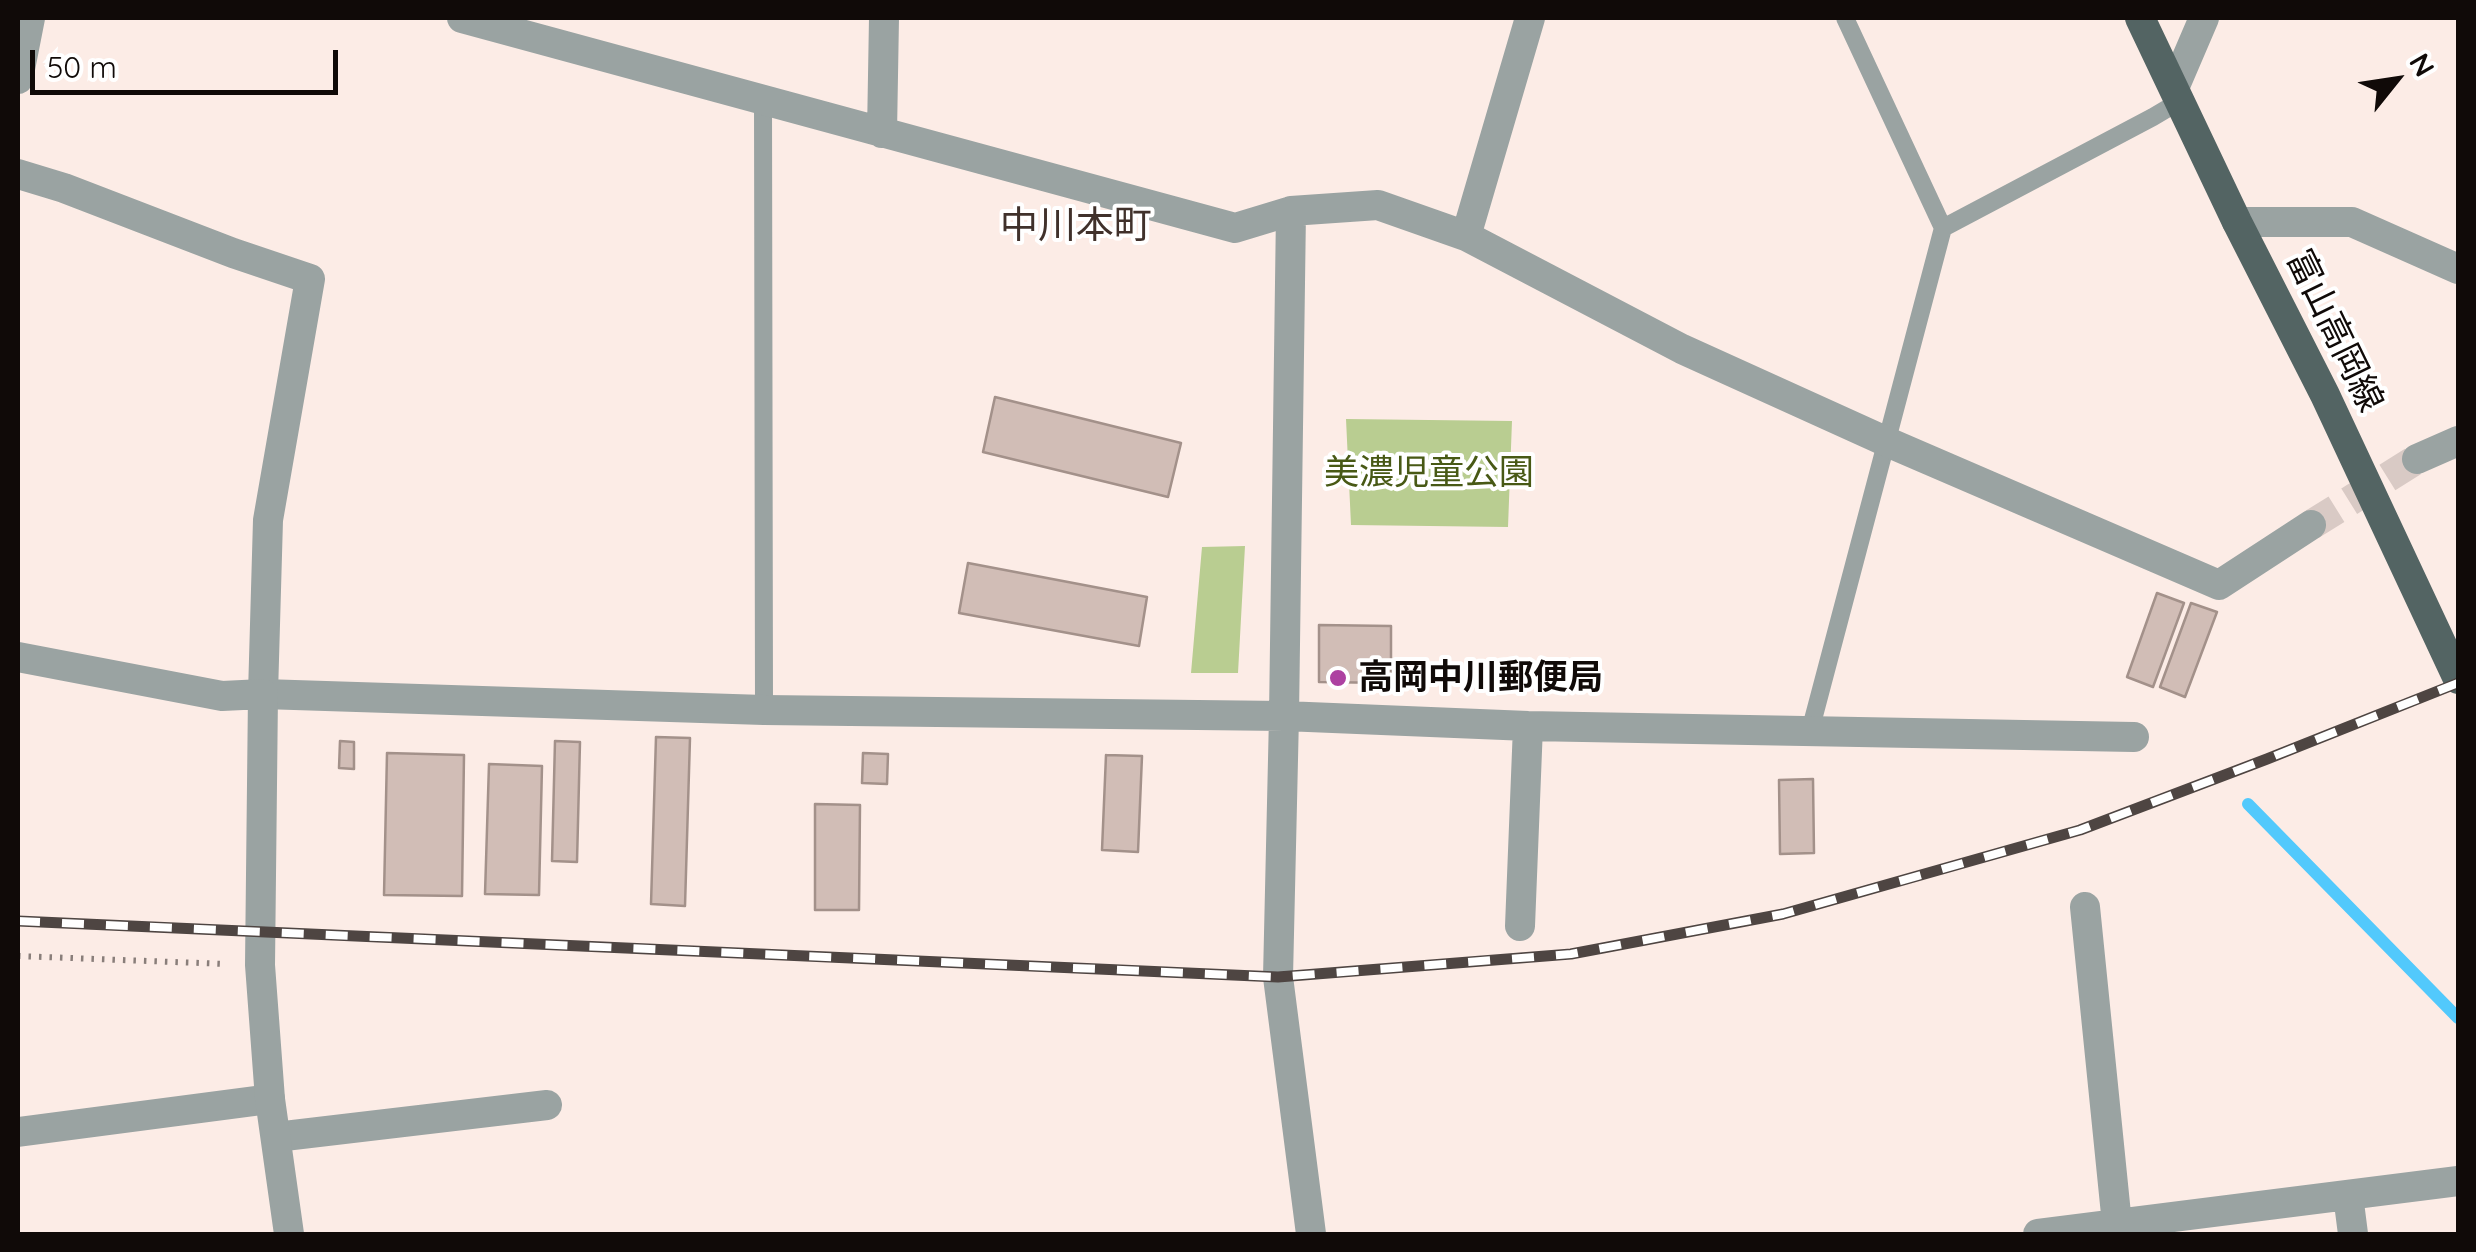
<!DOCTYPE html>
<html>
<head>
<meta charset="utf-8">
<style>
  body { margin:0 }
  #map { position:relative; width:2476px; height:1252px; overflow:hidden; background:#fcece6; font-family:Quicksand,sans-serif }
  canvas { display:block }
  .frame { position:absolute; inset:0; border:20px solid #100a08; pointer-events:none }
  .north { position:absolute; left:2346px; top:30px; width:100px; height:100px; -webkit-text-stroke:8px #fff; paint-order:stroke; rotate:60deg; font-size:28px; font-weight:700; line-height:40px; text-align:center; color:#100a08 }
  .north::after { content:''; display:block; margin:auto; width:35px; height:45px; background:#100a08; clip-path:polygon(50% 0,100% 100%,50% 72%,0 100%) }
  .scale { position:absolute; left:30px; top:50px; width:308px; height:45px; box-sizing:border-box; border:5px solid #100a08; border-top:0; padding-left:12px; font-size:30px; line-height:35px; white-space:nowrap; color:#100a08; -webkit-text-stroke:8px #fff; paint-order:stroke }
</style>
</head>
<body>
<div id="map">
<canvas width="2476" height="1252"></canvas>
<div class="frame"></div>
<div class="north">N</div>
<div class="scale">50 m</div>
</div>
<script>
const g = document.querySelector('canvas').getContext('2d');
g.lineJoin = 'round';
function paint(path, color) { g.fillStyle = color; g.fill(path, 'evenodd'); }
const poly = rows => new Path2D(rows.map(r => 'M' + r).join(''));
function stroke(path, color, width, dash) { g.strokeStyle = color; g.lineWidth = width; g.lineCap = dash ? 'butt' : 'round'; g.setLineDash(dash || []); g.stroke(path); }
function drawText(font, color, halo, rows, align = 'center') {
  g.font = font + ' Quicksand,"Noto Sans JP",sans-serif'; g.lineWidth = 8; g.setLineDash([]); g.textBaseline = 'middle'; g.strokeStyle = halo; g.fillStyle = color; for (const [text, x, y, turn = 0] of rows) {
    g.save(); g.translate(x, y); g.rotate((+turn || 0) * Math.PI / 180); g.textAlign = isNaN(turn) ? turn : align; if (halo) g.strokeText(text, 0, 0); g.fillText(text, 0, 0); g.restore();
  }
}
const green = poly([
  [1346,419,1512,421,1508,527,1351,525],
  [1245,546,1238,673,1191,673,1202,547]
]);
const stream = poly([
  [2248,804,2458,1018]
]);
const building = poly([
  [995,397,1181,443,1168,497,983,452,995,397],
  [968,563,1147,597,1139,646,959,613,968,563],
  [2157,593,2184,603,2153,687,2127,677,2157,593],
  [2191,603,2217,612,2185,697,2160,687,2191,603],
  [1319,625,1391,626,1391,683,1319,682,1319,625],
  [656,737,690,738,685,906,651,904,656,737],
  [340,741,354,742,354,769,339,768,340,741],
  [555,741,580,742,577,862,552,861,555,741],
  [387,753,464,755,462,896,384,895,387,753],
  [863,753,888,754,887,784,862,783,863,753],
  [1106,755,1142,756,1138,852,1102,850,1106,755],
  [489,764,542,766,539,895,485,894,489,764],
  [1813,779,1814,853,1780,854,1779,780,1813,779],
  [815,804,860,805,859,910,815,910,815,804]
]);
const minorTunnel = poly([
  [2311,525,2417,459]
]);
const path = poly([
  [18,956,226,964]
]);
const service = poly([
  [1845,18,1943,228,2153,117,2180,101],
  [763,100,764,710],
  [1810,731,1943,228]
]);
const minor = poly([
  [462,18,1235,228,1291,211,1378,205,1466,236,1682,349,1885,441,2219,585,2311,525],
  [18,79,30,18],
  [2174,88,2204,18],
  [882,133,884,18],
  [18,174,64,188,233,253,310,279,268,520,263,694,764,710,1284,716,1528,726,2134,737],
  [1291,211,1284,716,1278,977,1311,1234],
  [2237,222,2352,222,2458,269],
  [1466,236,1530,18],
  [2417,459,2458,441],
  [2085,907,2118,1234],
  [1520,926,1528,726],
  [18,1132,270,1099],
  [276,1137,547,1105],
  [2348,1195,2353,1234],
  [2038,1234,2458,1181]
]);
const tertiary = poly([
  [18,657,222,696,263,694,260,965,270,1099,289,1234]
]);
const primary = poly([
  [2140,18,2237,222,2325,395,2458,679]
]);
const rail = poly([
  [18,921,1278,977,1571,954,1783,914,2080,830,2267,759,2458,683]
]);
const markers = [
  [1338,678,10,"#ad41a1"]
];
const streetNames = [
  ["富山高岡線",2334,331,64]
];
const parkNames = [
  ["美濃児童公園",1429,473]
];
const poiNames = [
  ["高岡中川郵便局",1358,678]
];
const neighbourhoodNames = [
  ["中川本町",1076,227]
];
paint(green, '#b9cd91');
stroke(stream, '#52c9fc', 12);
paint(building, '#d1bdb6');
stroke(building, '#a3918a', 2.5);
stroke(minorTunnel, '#d9cac5', 30, [30, 15]);
stroke(path, '#897e7a', 6, [2.5, 8]);
stroke(service, '#9aa3a2', 18);
stroke(minor, '#9aa3a2', 30);
stroke(tertiary, '#9aa3a2', 30);
stroke(primary, '#536463', 30);
stroke(rail, '#4e4542', 11);
stroke(rail, '#fff', 8, [22]);
for (const [x, y, r, color] of markers) { const dot = new Path2D(); dot.arc(x, y, r, 0, 2 * Math.PI); g.fillStyle = color; g.fill(dot); stroke(dot, '#fff', 4); }
drawText('35px', '#100a08', '#fff', streetNames);
drawText('35px', '#485915', '#fff', parkNames);
drawText('bold 35px', '#100a08', '#fff', poiNames, 'left');
drawText('38px', '#40312b', '#fff', neighbourhoodNames);
</script>
</body>
</html>
